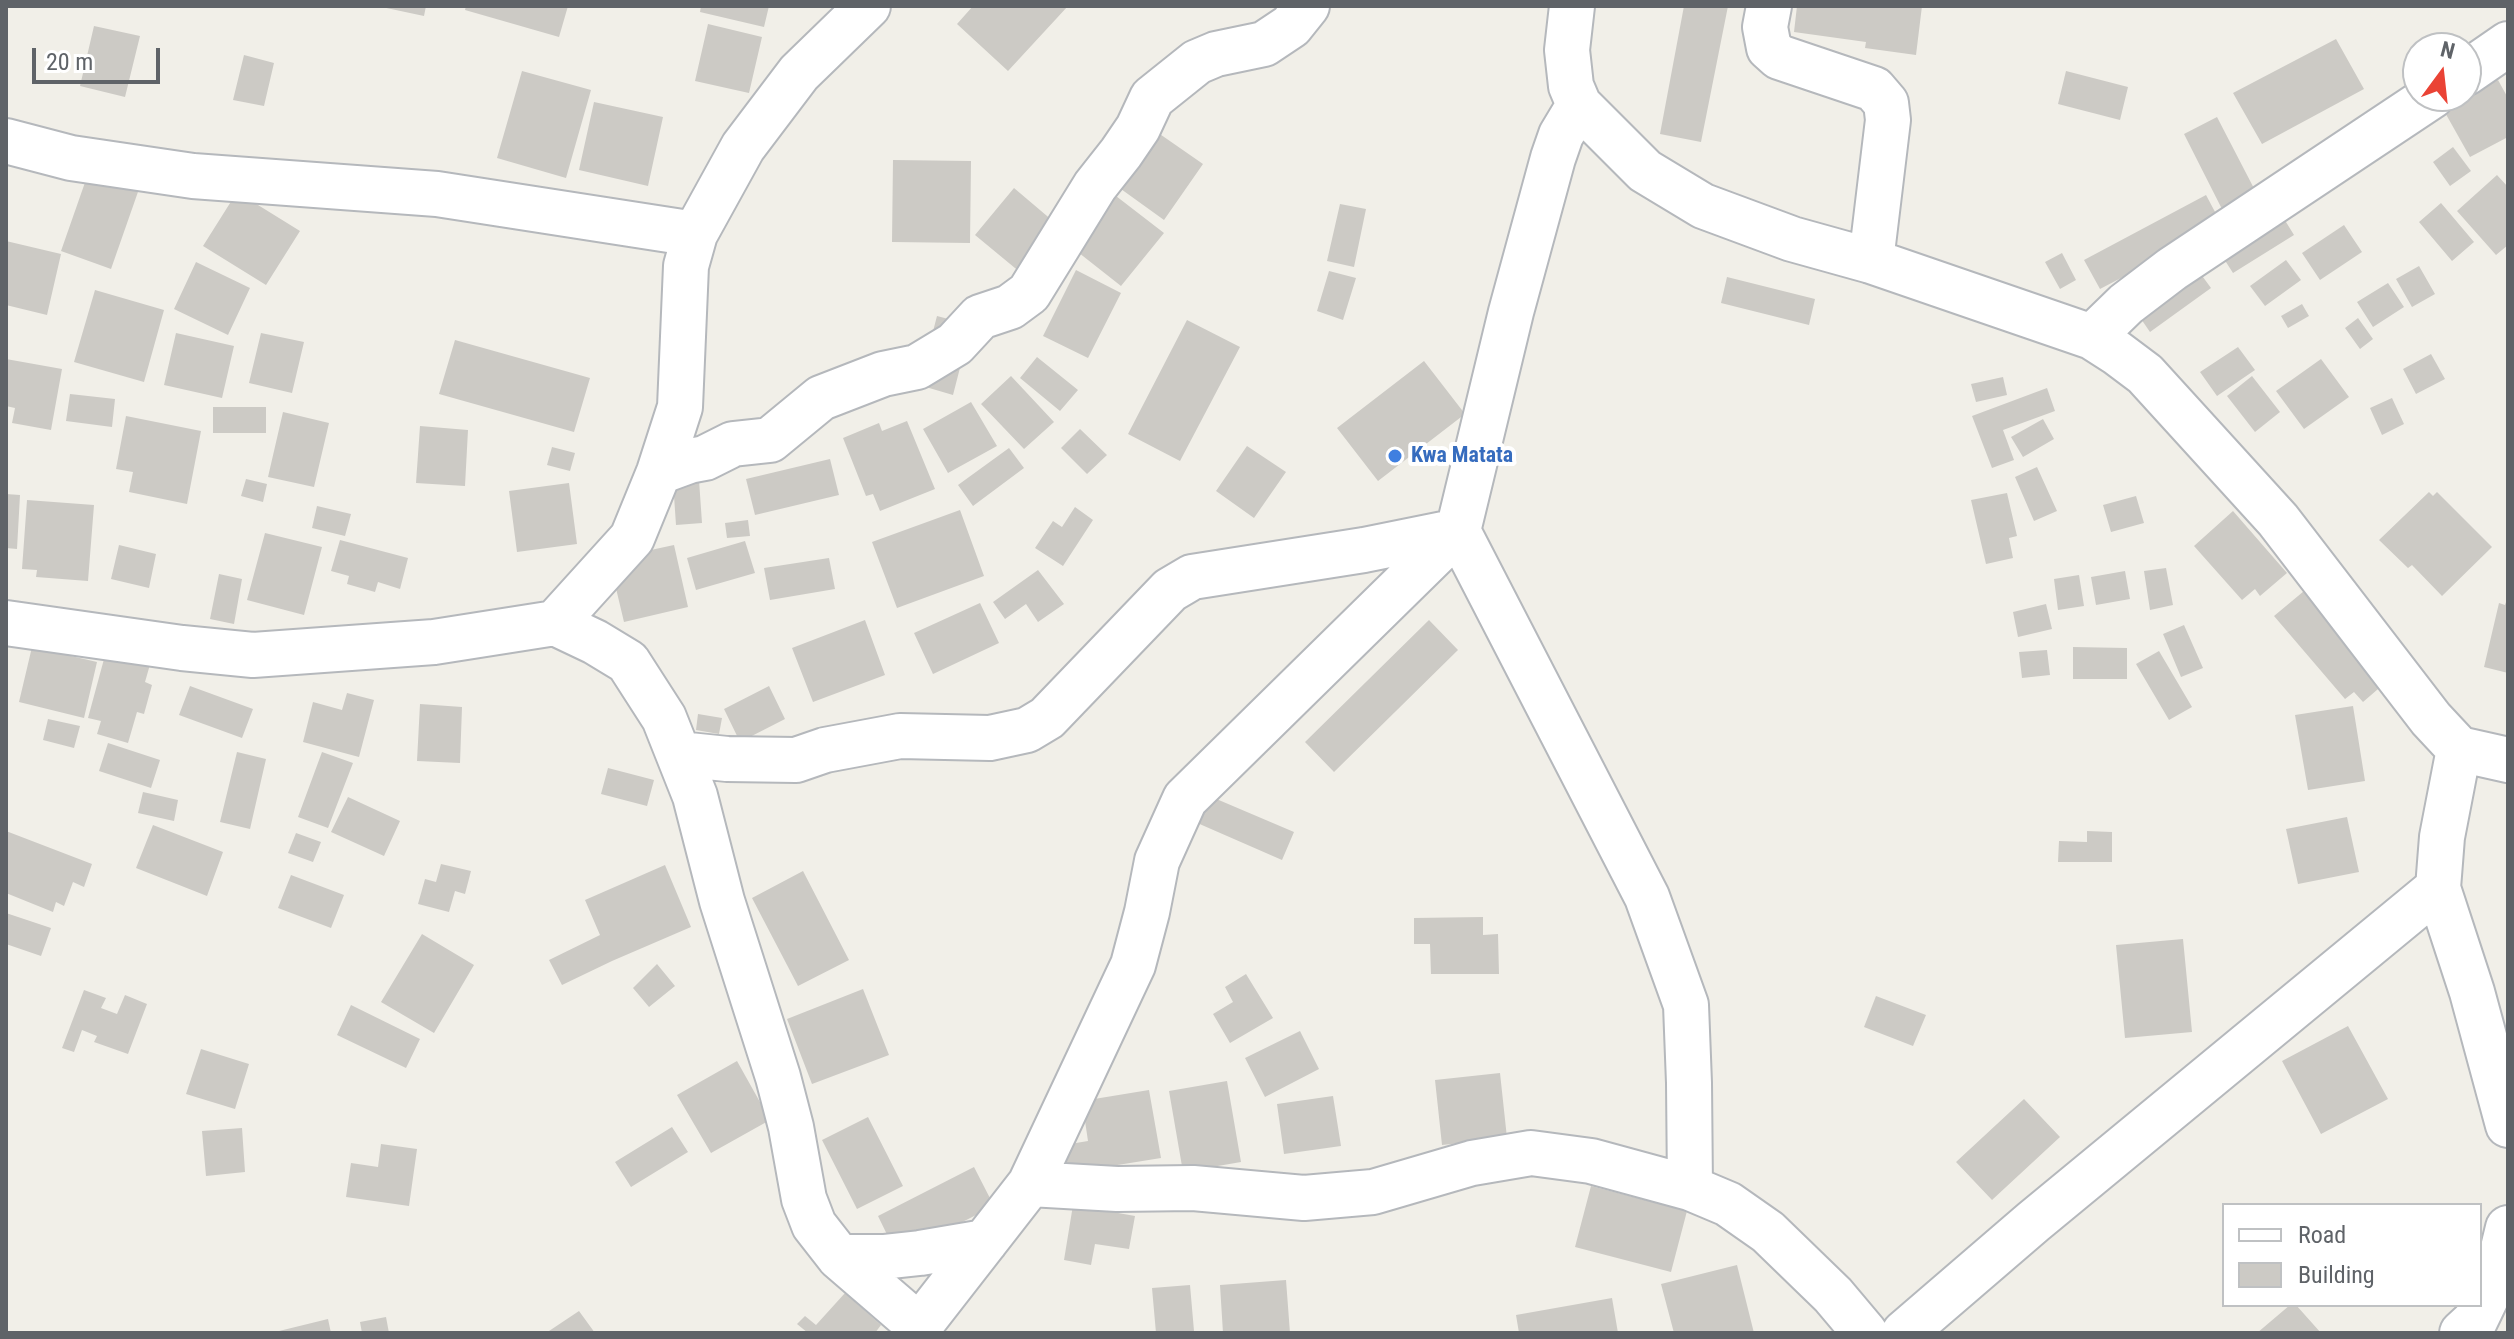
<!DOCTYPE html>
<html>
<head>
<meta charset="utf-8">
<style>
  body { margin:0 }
  #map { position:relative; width:2514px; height:1339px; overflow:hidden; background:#f1efe8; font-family:"Roboto Condensed",sans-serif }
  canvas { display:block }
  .frame { position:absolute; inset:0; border:8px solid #5f6368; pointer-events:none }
  .legend { position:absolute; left:2222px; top:1203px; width:260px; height:104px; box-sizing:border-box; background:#fff; border:2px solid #bfc1c3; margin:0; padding:10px 14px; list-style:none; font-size:24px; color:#5f6368 }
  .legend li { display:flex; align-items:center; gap:16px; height:40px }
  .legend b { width:40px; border:2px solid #bfc1c3 }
  .north { position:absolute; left:2402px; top:32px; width:80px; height:80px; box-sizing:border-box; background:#fff; border:2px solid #bfc1c3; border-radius:50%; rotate:15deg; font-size:22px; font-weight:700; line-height:32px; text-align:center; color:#5f6368 }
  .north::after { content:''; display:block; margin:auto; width:28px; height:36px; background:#ea4335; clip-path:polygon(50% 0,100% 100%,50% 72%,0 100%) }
  .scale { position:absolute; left:32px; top:48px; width:128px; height:36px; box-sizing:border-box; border:4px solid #5f6368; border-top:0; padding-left:10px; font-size:24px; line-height:28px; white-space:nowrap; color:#5f6368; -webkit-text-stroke:6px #fff; paint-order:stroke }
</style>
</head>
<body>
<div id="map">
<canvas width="2514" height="1339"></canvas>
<div class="frame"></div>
<ul class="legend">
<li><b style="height:10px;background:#fff"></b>Road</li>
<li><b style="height:22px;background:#cccac5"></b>Building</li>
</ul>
<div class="north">N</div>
<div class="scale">20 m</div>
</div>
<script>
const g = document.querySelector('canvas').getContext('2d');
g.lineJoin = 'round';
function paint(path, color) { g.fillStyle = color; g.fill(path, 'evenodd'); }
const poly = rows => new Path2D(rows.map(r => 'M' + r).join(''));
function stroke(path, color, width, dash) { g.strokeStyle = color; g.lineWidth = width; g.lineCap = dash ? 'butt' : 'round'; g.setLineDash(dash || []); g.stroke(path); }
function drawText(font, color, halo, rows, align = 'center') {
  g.font = font + ' "Roboto Condensed",sans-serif'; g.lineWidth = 8; g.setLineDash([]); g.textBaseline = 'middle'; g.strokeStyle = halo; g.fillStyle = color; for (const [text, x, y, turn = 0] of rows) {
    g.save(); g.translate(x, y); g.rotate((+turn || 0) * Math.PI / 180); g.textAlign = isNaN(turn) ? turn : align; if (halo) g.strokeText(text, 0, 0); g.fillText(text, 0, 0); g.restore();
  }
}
const building = poly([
  [377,6,426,6,424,16],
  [466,6,568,6,559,37,465,10],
  [701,6,769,6,764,27,700,12],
  [973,6,1068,6,1008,71,957,24],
  [1684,6,1728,6,1701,142,1660,134],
  [1797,6,1922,6,1916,55,1865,48,1866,42,1794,32],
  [708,24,762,37,749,93,695,81],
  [94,26,140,36,125,97,80,86],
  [2336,39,2364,89,2262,144,2233,93],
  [244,55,274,63,264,106,233,100],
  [522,71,591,90,566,178,497,158],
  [2066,71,2128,87,2120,120,2058,104],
  [2498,80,2508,98,2508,137,2470,157,2443,109],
  [594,102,663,117,648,186,579,170],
  [2217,117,2260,200,2226,217,2184,134],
  [1154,130,1203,164,1164,220,1114,184],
  [2453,147,2471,171,2450,186,2433,162],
  [893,160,971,161,970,243,892,242],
  [89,171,139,189,111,269,61,251],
  [2497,175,2508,187,2508,245,2496,255,2457,211],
  [1014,188,1060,227,1021,273,975,235],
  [237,192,300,231,266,285,203,246],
  [2206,195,2222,225,2100,289,2084,260],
  [1116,196,1164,233,1121,286,1074,249],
  [2441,203,2474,242,2452,261,2419,222],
  [1340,204,1366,209,1354,267,1327,261],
  [2278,209,2294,235,2233,273,2217,248],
  [2344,225,2362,252,2320,280,2302,253],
  [6,241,61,254,47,315,6,305],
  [2062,253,2076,280,2060,289,2045,262],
  [2286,260,2301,280,2265,306,2250,286],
  [196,262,250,288,228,335,174,309],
  [2419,266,2435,294,2412,307,2396,279],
  [1076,270,1121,293,1088,358,1043,336],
  [1329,271,1356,278,1343,320,1317,311],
  [2200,273,2211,288,2150,332,2139,316],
  [1727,277,1815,299,1809,325,1721,303],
  [2388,283,2404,307,2373,327,2357,302],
  [95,290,164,310,144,382,74,362],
  [2302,304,2309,316,2288,328,2281,316],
  [937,316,971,325,953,395,919,385],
  [2358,318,2373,339,2360,349,2345,328],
  [1187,320,1240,347,1180,461,1128,434],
  [176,333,234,346,222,398,164,385],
  [261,333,304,342,292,393,249,383],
  [455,340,590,378,574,432,439,394],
  [2238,347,2255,370,2217,396,2200,372],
  [2431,354,2445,379,2416,394,2403,369],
  [1037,357,1078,390,1060,411,1020,378],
  [6,359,62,369,51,430,12,423,15,408,6,406],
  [2321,359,2349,397,2304,429,2276,391],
  [1424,361,1465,414,1378,481,1337,428],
  [1011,376,1054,422,1024,449,981,404],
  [2252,376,2280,412,2255,432,2227,396],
  [2003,377,2007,395,1976,402,1971,384],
  [2047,388,2055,411,2003,430,2014,460,1992,468,1972,416],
  [70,394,115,399,112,427,66,421],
  [2392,398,2404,424,2382,435,2370,408],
  [971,402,997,446,948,473,923,429],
  [213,407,266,407,266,433,213,433],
  [283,412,329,423,314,487,268,477],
  [126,416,201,431,187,504,129,492,133,472,116,469],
  [2043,419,2054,439,2023,457,2011,437],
  [907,421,935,489,880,511,873,494,866,496,843,438,879,423,882,431],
  [420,426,468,430,465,486,416,483],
  [1080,429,1107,455,1087,474,1061,448],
  [1247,446,1286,472,1254,518,1216,491],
  [552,447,575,453,570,471,547,465],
  [1009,448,1024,468,973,506,958,485],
  [830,459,839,495,755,515,746,479],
  [2037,467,2057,511,2034,521,2015,477],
  [246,479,267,484,263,502,241,496],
  [699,480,702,523,676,525,673,481],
  [569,483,577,544,517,552,509,491],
  [2429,492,2433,496,2437,492,2492,547,2442,596,2412,565,2408,568,2379,540],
  [2007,493,2017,536,2009,538,2013,558,1986,564,1971,500],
  [6,494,20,495,17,549,6,548],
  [2136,496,2144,523,2111,532,2103,505],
  [27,500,94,505,88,581,36,577,37,570,22,569],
  [317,506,351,514,345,536,312,528],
  [1075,507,1093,520,1063,566,1035,548,1053,521,1062,527],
  [960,510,984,576,897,608,872,542],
  [2233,511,2287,573,2260,596,2255,589,2242,600,2194,546],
  [748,520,750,536,727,538,725,523],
  [265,533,322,547,304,615,247,600],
  [340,540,408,558,400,589,378,582,375,592,347,584,349,576,331,571],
  [745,541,755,573,696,590,687,558],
  [119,545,156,554,149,588,111,579],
  [674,545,688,607,624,622,609,559],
  [829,558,835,589,770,600,764,568],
  [2166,568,2173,605,2150,610,2144,571],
  [1038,570,1064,604,1038,622,1026,604,1005,619,993,602],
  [2125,571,2130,599,2096,605,2091,577],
  [219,574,242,579,234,624,210,619],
  [2079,575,2084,606,2058,610,2054,579],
  [2304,591,2385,683,2363,702,2354,692,2345,699,2274,616],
  [2507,599,2508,599,2508,673,2484,667,2499,603,2505,605],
  [980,603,999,643,933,674,914,633],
  [2046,604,2052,629,2018,637,2013,612],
  [865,620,885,675,813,702,792,648],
  [1429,620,1458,650,1334,772,1305,742],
  [2184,625,2203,668,2181,677,2163,634],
  [32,647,97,662,84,718,19,702],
  [2073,647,2127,648,2127,679,2073,679],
  [107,648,151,661,145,682,152,685,144,714,137,712,128,743,97,734,101,721,88,718],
  [2047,650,2050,675,2022,678,2019,652],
  [2159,651,2192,707,2169,720,2136,664],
  [190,686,253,709,242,738,179,715],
  [769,686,785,719,740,742,724,709],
  [347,693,374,700,359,757,303,742,313,702,342,710],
  [420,704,462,707,460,763,417,761],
  [2353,706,2365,781,2308,790,2295,715],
  [698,714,722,718,719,734,696,730],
  [48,719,80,726,74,748,43,740],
  [108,743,160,760,151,788,99,771],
  [237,752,266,759,250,829,220,822],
  [322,752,353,763,328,828,298,817],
  [608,768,654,780,647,806,601,794],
  [143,792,178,800,174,821,138,813],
  [1207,795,1294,832,1282,860,1195,822],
  [348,797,400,821,384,856,331,832],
  [2347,817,2359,872,2298,884,2286,829],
  [153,825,223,852,207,896,136,868],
  [6,831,92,864,84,887,73,882,64,906,56,902,53,912,6,893],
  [2087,831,2112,832,2112,862,2058,862,2059,841,2087,842],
  [296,833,321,842,313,862,288,853],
  [441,864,471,871,465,894,455,891,449,912,418,904,425,879,436,882],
  [665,865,691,927,612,961,562,985,549,960,600,935,585,900],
  [803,871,849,960,798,986,752,898],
  [291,875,344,895,331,928,278,908],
  [6,913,51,928,41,956,6,944],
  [1483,917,1483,935,1498,934,1499,974,1431,974,1430,944,1414,944,1414,918],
  [422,934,474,965,434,1033,381,1002],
  [2183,939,2192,1032,2125,1038,2116,945],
  [657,964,675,986,649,1007,633,988],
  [1246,974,1273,1018,1230,1043,1213,1014,1233,1002,1225,987],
  [863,989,889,1055,812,1084,787,1019],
  [84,990,106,998,101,1008,117,1014,125,995,147,1004,128,1054,94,1042,97,1036,82,1030,74,1052,62,1048],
  [1876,996,1926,1015,1913,1046,1864,1027],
  [351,1005,420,1039,406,1068,337,1035],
  [2348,1026,2388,1099,2321,1134,2282,1061],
  [1300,1031,1319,1069,1265,1097,1245,1058],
  [201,1049,249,1064,235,1109,186,1094],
  [737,1061,770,1120,711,1153,677,1095],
  [1500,1073,1507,1138,1442,1145,1435,1080],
  [1227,1081,1241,1162,1183,1172,1169,1091],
  [1149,1090,1161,1158,1068,1173,1064,1145,1088,1141,1082,1101],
  [1333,1096,1341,1146,1284,1154,1277,1104],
  [2024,1099,2060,1137,1992,1200,1956,1162],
  [868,1117,903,1186,857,1209,822,1140],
  [672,1127,688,1152,631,1187,615,1162],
  [242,1128,245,1172,206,1176,202,1131],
  [381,1144,417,1149,409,1206,346,1197,351,1163,378,1167],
  [974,1167,994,1206,897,1255,878,1216],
  [1591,1186,1687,1211,1671,1272,1575,1247],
  [1073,1205,1135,1216,1129,1249,1095,1244,1091,1265,1064,1260],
  [1737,1265,1754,1333,1674,1333,1661,1284],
  [1286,1280,1290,1333,1223,1333,1220,1285],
  [1190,1285,1194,1331,1156,1333,1152,1288],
  [845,1293,881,1325,875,1333,808,1333,797,1324,805,1316,816,1325],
  [1612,1298,1618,1333,1519,1333,1516,1315],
  [2290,1305,2296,1305,2321,1333,2257,1333],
  [579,1311,595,1333,546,1333],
  [386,1317,389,1333,362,1333,360,1322],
  [328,1319,331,1333,275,1333,275,1332]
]);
const street = poly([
  [1572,6,1567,50,1571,86,1579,105,1645,171,1703,206,1792,239,1871,261,2092,337,2117,353,2145,374,2278,520,2431,719,2459,749,2508,760],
  [1769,6,1765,27,1769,48,1779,57,1874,89,1886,103,1888,120,1871,261],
  [2466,73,2508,44],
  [6,141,71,158,193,176,437,194,695,234],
  [2092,337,2126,304,2172,269,2432,96],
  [659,472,689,461,705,458,733,444,770,440,821,398,883,374,917,367,955,344,980,317,1010,307,1029,293,1095,186,1121,153,1138,128,1152,98,1197,62,1216,54,1264,44,1291,26,1307,6],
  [6,623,182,648,253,655,434,642,555,623,595,642,628,662,664,718,695,796,722,901,778,1077,791,1127,804,1199,814,1225,839,1257,883,1257,920,1253,985,1242],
  [555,623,632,538,659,472,680,407,686,266,695,234,743,147,799,73,868,6],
  [679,754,727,759,796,760,825,750,900,736,990,738,1027,730,1047,718,1170,590,1192,577,1364,550,1458,531,1647,897,1686,1005,1689,1083,1690,1188],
  [2438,888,2472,992,2508,1125],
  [1030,1184,1117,1189,1193,1188,1304,1198,1373,1192,1472,1163,1531,1153,1591,1161,1690,1188,1728,1204,1768,1232,1833,1295,1865,1333],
  [839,1257,919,1326],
  [914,1333,1030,1184,1133,965,1147,912,1157,861,1185,799,1458,531,1511,312,1553,158,1561,135,1579,105],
  [1904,1333,2033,1222,2438,888,2442,837,2459,749],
  [2462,1333,2475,1321,2488,1294,2499,1265,2508,1228]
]);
const markers = [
  [1395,456,8,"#3f7fe0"]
];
const shopNames = [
  ["Kwa Matata",1411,456]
];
paint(building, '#cccac5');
stroke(street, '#b5b8bc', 48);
stroke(street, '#fff', 44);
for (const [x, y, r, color] of markers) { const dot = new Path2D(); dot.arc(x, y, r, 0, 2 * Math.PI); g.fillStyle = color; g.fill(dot); stroke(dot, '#fff', 3); }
drawText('bold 22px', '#366cbe', '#fff', shopNames, 'left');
</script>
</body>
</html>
